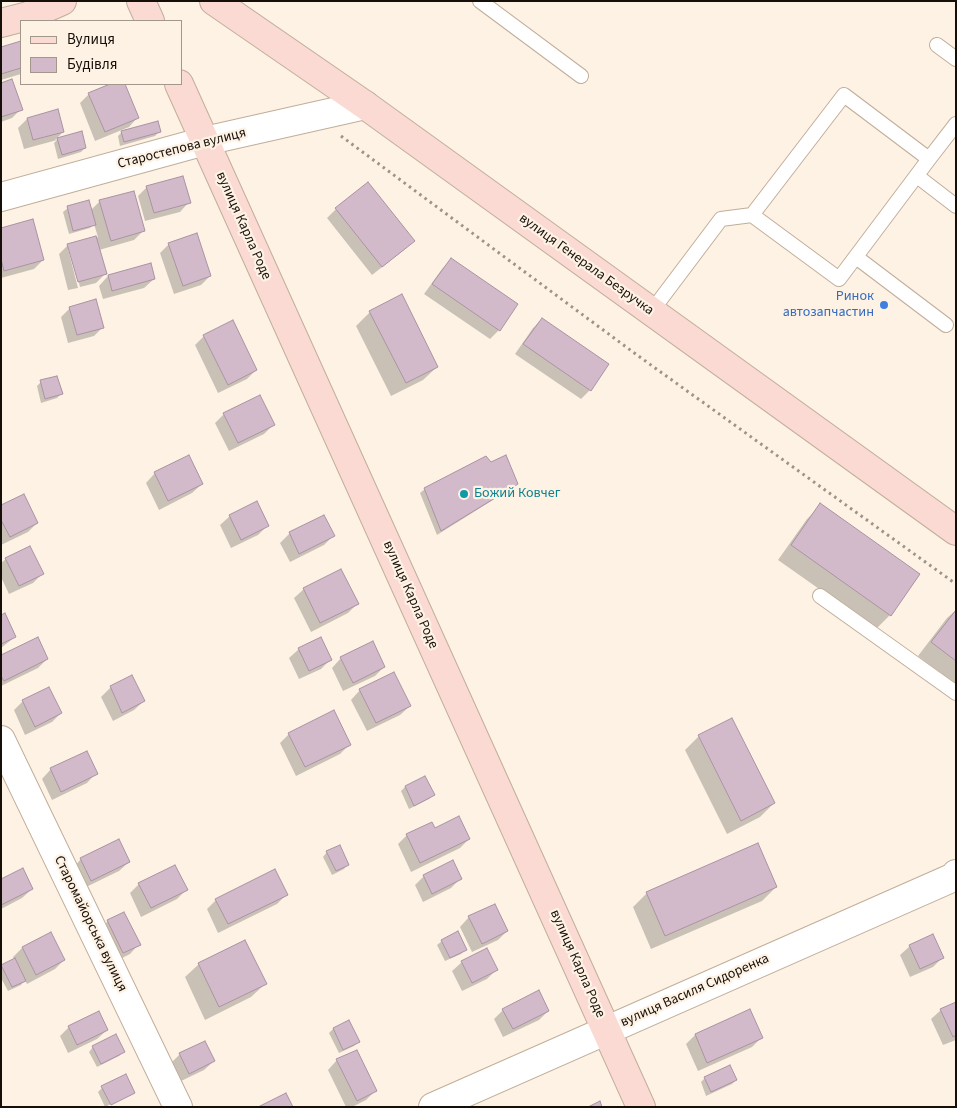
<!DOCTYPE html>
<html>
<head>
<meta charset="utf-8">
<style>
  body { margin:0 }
  #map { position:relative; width:957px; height:1108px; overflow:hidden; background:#fdf2e4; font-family:"Source Sans 3",sans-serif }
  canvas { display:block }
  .frame { position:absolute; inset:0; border:2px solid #160f08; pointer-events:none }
  .legend { position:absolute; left:20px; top:20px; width:162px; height:65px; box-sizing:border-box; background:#fdf2e4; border:1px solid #a1978c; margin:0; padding:6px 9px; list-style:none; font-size:15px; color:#160f08 }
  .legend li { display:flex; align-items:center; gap:10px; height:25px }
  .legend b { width:25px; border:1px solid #a1978c }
</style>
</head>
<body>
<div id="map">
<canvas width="957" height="1108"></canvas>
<div class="frame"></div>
<ul class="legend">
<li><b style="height:6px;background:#fadad3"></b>Вулиця</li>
<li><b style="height:14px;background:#d2bacb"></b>Будівля</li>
</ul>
</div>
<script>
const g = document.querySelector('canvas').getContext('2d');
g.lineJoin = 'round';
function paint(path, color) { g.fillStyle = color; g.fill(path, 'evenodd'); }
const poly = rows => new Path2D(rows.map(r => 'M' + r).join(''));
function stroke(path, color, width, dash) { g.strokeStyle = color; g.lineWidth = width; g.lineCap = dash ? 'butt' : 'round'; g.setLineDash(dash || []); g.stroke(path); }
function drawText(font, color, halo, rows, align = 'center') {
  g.font = font + ' "Source Sans 3",sans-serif'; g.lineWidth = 4.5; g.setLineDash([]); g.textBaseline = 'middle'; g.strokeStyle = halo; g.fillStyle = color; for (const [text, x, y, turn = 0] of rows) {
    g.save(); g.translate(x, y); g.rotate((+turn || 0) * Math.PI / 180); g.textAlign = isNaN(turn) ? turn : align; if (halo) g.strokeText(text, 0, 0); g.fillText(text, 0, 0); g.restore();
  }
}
const shadow = poly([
  [21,43,21,74,1,80,1,48],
  [1,84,21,109,12,118,1,122],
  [113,84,124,84,138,117,129,127,95,141,80,103,89,94],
  [27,119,63,132,55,140,81,133,85,148,81,152,58,159,54,143,57,140,24,149,18,128],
  [122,132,159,132,155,136,120,146,118,136],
  [147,187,189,202,180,212,145,221,138,196],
  [100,201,143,231,134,240,99,250,106,273,96,283,80,287,70,249,68,249,78,288,68,290,59,254,68,245,98,237,94,224,90,228,69,234,63,212,68,208,91,210],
  [336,209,404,250,372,275,327,218],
  [1,229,43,260,34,269,1,278],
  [169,244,210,276,201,285,174,294,160,253],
  [451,260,499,330,490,339,424,294,442,269],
  [108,276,154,279,144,288,103,299,99,286],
  [70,308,103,327,94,336,68,343,61,317],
  [370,312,437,367,423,380,391,396,356,326],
  [542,319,590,390,581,399,515,354,533,328],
  [204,336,256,370,247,379,218,393,195,345],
  [41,382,61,394,57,398,41,403,37,386],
  [224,414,273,425,264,434,229,451,215,423],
  [490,463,517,484,512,488,437,535,420,493,425,489],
  [155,473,202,484,192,493,159,510,146,483],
  [821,505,890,615,876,629,778,560,807,519],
  [1,507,37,523,28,532,1,545],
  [230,516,267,526,258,535,231,548,220,525],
  [290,533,333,536,324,545,290,562,280,543],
  [6,559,42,574,33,583,9,594,1,577,1,563],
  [304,589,357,604,348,613,311,632,294,598],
  [956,610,956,685,918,656,947,618],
  [1,616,15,637,1,648],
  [299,649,330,660,321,669,299,679,289,658],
  [1,657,47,659,38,668,1,686],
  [341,658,384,667,375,676,343,691,332,668],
  [132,677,144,701,134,710,113,721,101,697,111,687],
  [360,690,410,706,400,715,367,731,351,700],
  [23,701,61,713,52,722,25,735,14,710],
  [731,719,774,803,760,817,727,834,685,750,699,736],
  [289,734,349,745,340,754,296,776,280,743],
  [51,769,96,773,87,783,52,800,42,779],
  [424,777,433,795,429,799,409,809,401,791,405,787],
  [434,829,469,839,460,848,411,872,398,844,407,835],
  [327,852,348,864,344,869,332,875,323,857],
  [81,859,129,862,119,871,82,889,72,869],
  [424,876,460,879,451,888,423,902,415,885],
  [1,881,32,889,22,898,1,909],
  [139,884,186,890,177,899,141,917,130,893],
  [776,887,762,901,651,949,633,907,647,893],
  [286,895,277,904,218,933,207,909,216,900],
  [124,913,139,944,130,954,114,962,98,931,108,921],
  [469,917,507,931,498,940,472,952,460,927],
  [442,941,465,949,461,954,445,961,437,945],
  [910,946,942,958,933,967,910,977,900,955],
  [22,948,64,960,55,969,27,984,25,980,21,985,8,991,1,978,1,966,14,959,13,957],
  [462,962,496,970,487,979,462,991,452,971],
  [199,964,265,984,251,997,205,1020,185,977],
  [956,1003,956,1040,943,1045,931,1019,941,1010],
  [503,1010,548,1011,539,1020,503,1037,494,1019],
  [749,1011,761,1038,752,1047,698,1071,686,1044,695,1035],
  [69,1027,107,1030,97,1039,68,1053,60,1036],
  [333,1029,359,1041,354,1046,339,1053,329,1033],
  [205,1042,214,1061,204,1070,179,1082,170,1064,180,1054],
  [93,1047,124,1051,119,1056,97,1067,89,1052],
  [337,1060,375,1091,366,1100,352,1107,346,1107,328,1070],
  [705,1078,736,1080,732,1084,706,1096,701,1082],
  [102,1088,134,1093,130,1096,130,1094,105,1107,98,1092]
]);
const building = poly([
  [21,41,21,68,1,74,1,47,21,41],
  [12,79,23,110,1,117,1,83,12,79],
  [110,84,125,84,139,118,105,132,88,93,110,84],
  [58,109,64,132,33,140,27,118,58,109],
  [158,121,161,132,124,142,121,131,158,121],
  [82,131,86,148,62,155,57,138,82,131],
  [183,176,191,203,154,213,146,186,183,176],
  [368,182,415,241,382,267,335,208,368,182],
  [134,191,145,231,111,241,99,200,134,191],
  [89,200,96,225,73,231,67,206,89,200],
  [33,219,44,260,4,271,1,259,1,228,33,219],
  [197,233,211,276,183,286,168,243,197,233],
  [96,236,107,274,78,282,67,244,96,236],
  [451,258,518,304,500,331,432,284,451,258],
  [151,263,155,279,112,291,108,275,151,263],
  [402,294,438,367,406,383,369,311,402,294],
  [96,299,104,328,77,335,69,307,96,299],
  [542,318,609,364,591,391,523,344,542,318],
  [233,320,257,370,228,385,203,335,233,320],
  [57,376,63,394,45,399,40,380,57,376],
  [260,395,275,425,238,443,223,413,260,395],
  [189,455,203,484,168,501,154,472,189,455],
  [506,455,518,484,441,531,424,488,486,456,491,462,506,455],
  [24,494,38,523,10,537,1,520,1,505,24,494],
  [257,501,269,526,241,540,229,515,257,501],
  [820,503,920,574,891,616,791,545,820,503],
  [324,515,335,536,299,554,289,532,324,515],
  [30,546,44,574,19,586,5,558,30,546],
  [341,569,359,604,320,623,303,588,341,569],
  [956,610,956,661,931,642,956,610],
  [5,613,16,637,1,644,1,615,5,613],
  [38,637,48,659,4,681,1,676,1,655,38,637],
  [321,637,332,660,309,671,298,648,321,637],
  [373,641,385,667,353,683,340,657,373,641],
  [394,672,411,706,376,723,359,689,394,672],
  [132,675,145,701,122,713,110,686,132,675],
  [49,687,62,713,35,727,22,700,49,687],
  [334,710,351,745,305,767,288,733,334,710],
  [732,718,775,803,741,821,698,735,732,718],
  [87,751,98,774,61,792,50,768,87,751],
  [425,776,435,795,414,806,405,786,425,776],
  [459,816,470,839,420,863,406,834,432,822,435,828,459,816],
  [119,839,130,862,91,881,80,858,119,839],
  [758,843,777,887,665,936,646,892,758,843],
  [340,845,349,865,336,871,326,851,340,845],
  [453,860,462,879,432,894,423,875,453,860],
  [175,865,188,890,151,908,138,883,175,865],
  [23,868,33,889,1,905,1,879,23,868],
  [275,869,288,895,228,924,215,899,275,869],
  [495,904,508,931,482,944,468,916,495,904],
  [124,912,141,945,123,953,107,920,124,912],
  [458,931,467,950,450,958,441,940,458,931],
  [51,932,65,960,36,975,22,947,51,932],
  [933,934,944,958,920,969,909,945,933,934],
  [245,940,267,984,219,1007,198,963,245,940],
  [487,948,498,970,472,983,461,961,487,948],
  [15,958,26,981,12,987,1,965,15,958],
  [539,990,549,1011,513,1029,502,1009,539,990],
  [956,1002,956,1035,953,1037,940,1009,956,1002],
  [750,1009,763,1038,707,1063,695,1034,750,1009],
  [99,1011,108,1030,77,1045,68,1026,99,1011],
  [349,1020,360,1042,343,1050,333,1028,349,1020],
  [116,1034,125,1052,101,1064,92,1046,116,1034],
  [205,1041,215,1061,189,1074,179,1053,205,1041],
  [357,1050,377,1091,357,1101,336,1059,357,1050],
  [730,1065,737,1080,711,1092,704,1077,730,1065],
  [126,1074,135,1093,111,1105,101,1086,126,1074],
  [286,1093,293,1107,258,1107,286,1093],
  [600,1101,602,1107,588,1107,600,1101]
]);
const path = poly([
  [341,136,637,355,956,584]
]);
const lane = poly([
  [480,1,581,76],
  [937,45,956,59],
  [929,159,844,95,752,215,839,279,929,159,956,124],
  [917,176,956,206],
  [856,257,946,325],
  [651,312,721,219,752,215],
  [820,596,956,693]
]);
const street = poly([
  [1,197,205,141,365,105],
  [1,740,178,1107],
  [433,1107,954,877,956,874]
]);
const secondary = poly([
  [141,1,150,21],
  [214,1,365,105,956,531],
  [1,23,28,16,62,1],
  [179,84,641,1107]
]);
const markers = [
  [884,305,5,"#3f7fe0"],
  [464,494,5,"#0f9aa8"]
];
const streetNames = [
  ["Старостепова вулиця",182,149,-14],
  ["вулиця Карла Роде",243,226,66],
  ["вулиця Генерала Безручка",586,265,36],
  ["вулиця Карла Роде",410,595,66],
  ["Старомайорська вулиця",90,924,64],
  ["вулиця Карла Роде",577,964,66],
  ["вулиця Василя Сидоренка",695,991,-24]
];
const shopNames = [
  ["Ринок",874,297],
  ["автозапчастин",874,313]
];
const cultureNames = [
  ["Божий Ковчег",474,494]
];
paint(shadow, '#0003');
paint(building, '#d2bacb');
stroke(building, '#a992a3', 1);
stroke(lane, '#c1ae99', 16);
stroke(street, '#c1ae99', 30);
stroke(secondary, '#c1ae99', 30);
stroke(path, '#9d9489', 3, [2.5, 4]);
stroke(lane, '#fff', 14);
stroke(street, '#fff', 28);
stroke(secondary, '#fadad3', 28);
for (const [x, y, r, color] of markers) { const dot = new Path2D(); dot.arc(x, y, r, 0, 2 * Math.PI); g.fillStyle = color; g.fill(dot); stroke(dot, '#fdf2e4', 2); }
drawText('14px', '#160f08', '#fdf2e4', streetNames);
drawText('14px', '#366cbe', '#fdf2e4', shopNames, 'right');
drawText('14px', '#0d838f', '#fdf2e4', cultureNames, 'left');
</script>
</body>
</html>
